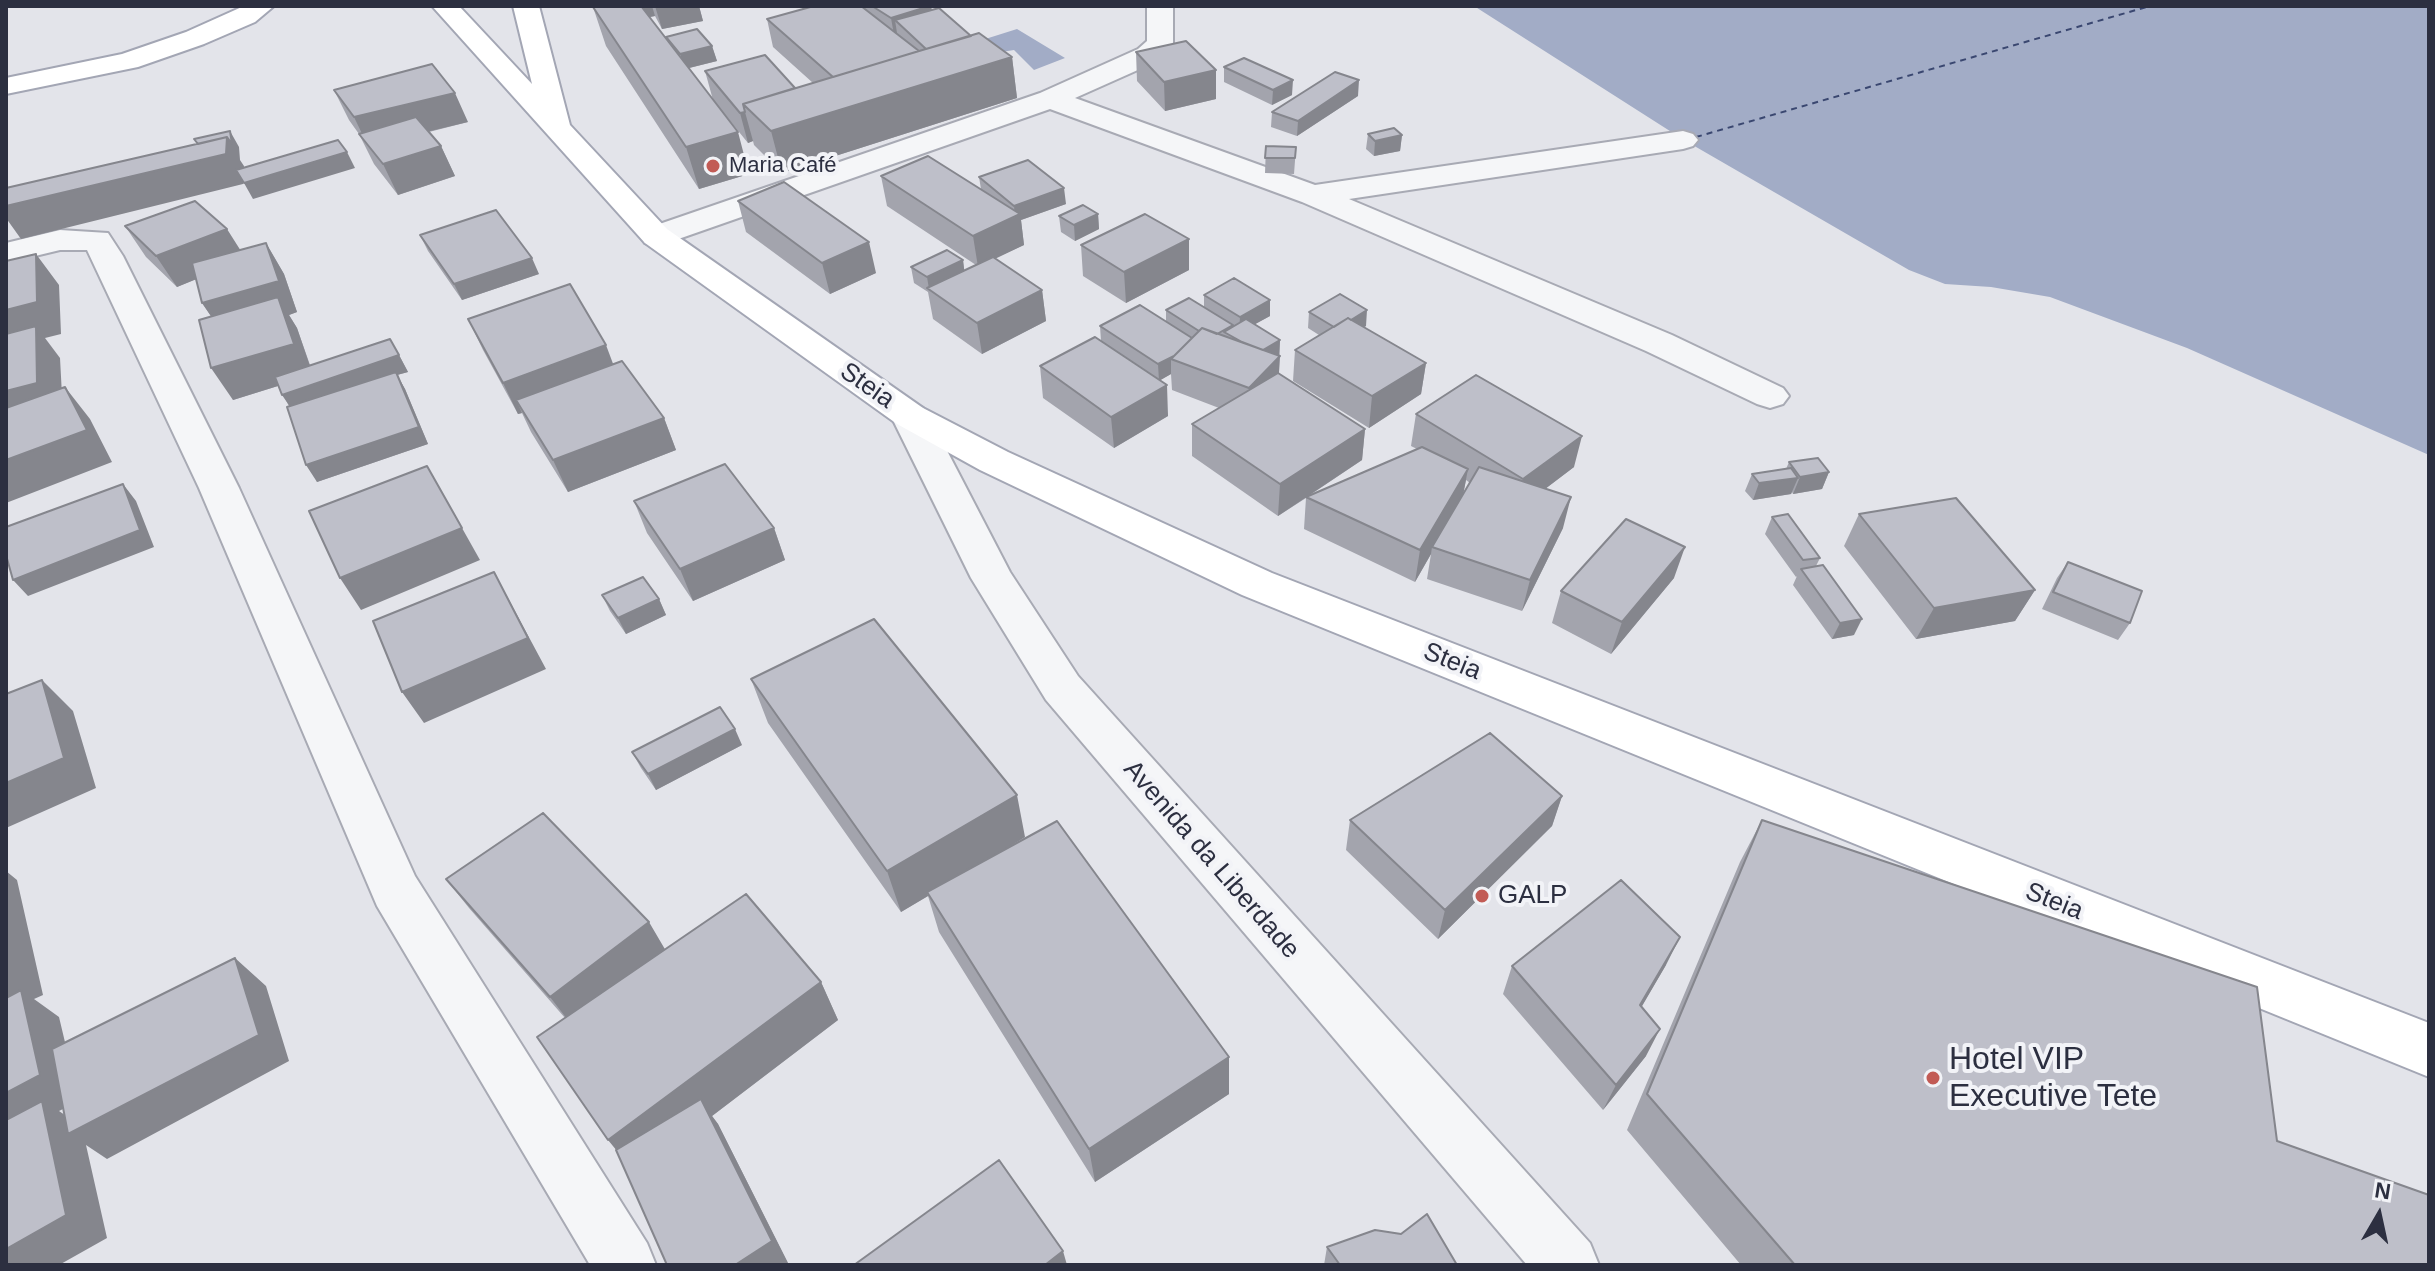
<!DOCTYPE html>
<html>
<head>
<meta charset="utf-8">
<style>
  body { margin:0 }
  #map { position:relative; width:2435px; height:1271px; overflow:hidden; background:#e3e4ea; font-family:Helvetica,sans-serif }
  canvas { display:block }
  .frame { position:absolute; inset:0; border:8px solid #2c2f40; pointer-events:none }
  .north { position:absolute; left:2339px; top:1175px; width:80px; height:80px; -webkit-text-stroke:6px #f2f3f7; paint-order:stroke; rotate:9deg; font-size:22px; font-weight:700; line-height:32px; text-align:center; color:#2c2f40 }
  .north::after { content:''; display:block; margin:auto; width:28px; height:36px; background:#2c2f40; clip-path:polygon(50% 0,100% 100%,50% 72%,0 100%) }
</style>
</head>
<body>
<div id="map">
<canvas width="2435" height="1271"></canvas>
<div class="frame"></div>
<div class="north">N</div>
</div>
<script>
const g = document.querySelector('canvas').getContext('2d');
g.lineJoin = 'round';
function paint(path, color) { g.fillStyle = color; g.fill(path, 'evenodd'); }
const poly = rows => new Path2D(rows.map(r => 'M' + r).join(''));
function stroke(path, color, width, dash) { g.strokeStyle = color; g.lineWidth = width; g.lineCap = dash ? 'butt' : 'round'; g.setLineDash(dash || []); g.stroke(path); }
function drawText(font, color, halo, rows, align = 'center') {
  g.font = font + ' Helvetica,sans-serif'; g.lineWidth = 8; g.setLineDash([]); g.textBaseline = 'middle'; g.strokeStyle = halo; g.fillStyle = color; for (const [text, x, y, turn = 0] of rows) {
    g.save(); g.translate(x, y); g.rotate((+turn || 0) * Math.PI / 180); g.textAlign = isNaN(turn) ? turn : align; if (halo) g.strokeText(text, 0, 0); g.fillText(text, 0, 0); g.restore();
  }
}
const water = poly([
  [1474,6,2429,6,2429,455,2187,348,2050,297,1991,287,1945,284,1909,270,1684,140],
  [1017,29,1065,58,1034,70,1014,50,995,53,979,41]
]);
const ferry = poly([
  [1696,137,2150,6]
]);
const minor = poly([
  [1147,6,1173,6,1173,43,1169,49,1158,61,1075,98,1315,185,1683,131,1693,134,1698,140,1693,146,1683,149,1349,199,1672,335,1783,388,1789,396,1783,404,1770,408,1757,404,1646,351,1302,202,1050,109,667,243,656,246,645,243,640,236,645,229,1040,93,1138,49,1147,41,1147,6],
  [60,230,108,233,123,256,239,488,415,876,647,1243,656,1265,590,1265,377,906,199,488,87,250,60,250,6,263,6,243,60,230],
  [910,404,923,408,929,416,1010,572,1078,676,1590,1243,1599,1265,1527,1265,1046,700,971,578,891,416,897,408,910,404]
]);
const primary = poly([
  [244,6,274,6,255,22,204,44,138,67,6,94,6,78,122,54,186,32,244,6],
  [432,6,459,6,532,84,513,6,539,6,570,125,667,229,923,408,1008,452,1272,573,2429,1023,2429,1077,1242,595,980,470,897,424,645,243,432,6]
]);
const wall = poly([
  [597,6,700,6,699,6,703,21,662,29,655,16,649,17,666,39,712,46,717,61,689,68,749,174,699,189,606,46,593,7],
  [814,6,931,6,932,10,971,36,1012,57,1017,98,782,173,754,145,753,141,748,143,713,100,705,71,795,88,813,83,773,47,767,19],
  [1136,52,1216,99,1165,111,1137,81],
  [1224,67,1292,95,1272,105,1224,82],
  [334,90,468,122,429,132,441,146,455,176,398,195,374,164,359,134,349,120],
  [1358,96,1297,136,1271,127,1272,112],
  [1368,134,1402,135,1400,151,1374,156,1366,149],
  [1266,146,1296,147,1294,174,1265,173],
  [881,176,981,189,979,177,1066,204,1021,220,1024,245,995,258,1042,290,1046,321,982,354,933,319,928,292,914,283,911,267,963,260,964,271,976,265,887,206],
  [738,201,876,273,830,294,746,232],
  [1098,214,1099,229,1075,241,1061,232,1059,216],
  [125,226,240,250,266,243,284,274,297,312,289,315,297,328,310,365,399,355,408,372,397,375,405,389,428,444,317,482,289,406,278,386,233,400,211,316,202,303,196,279,177,287,146,257],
  [420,235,539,274,462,300,428,251],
  [1189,239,1189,270,1126,303,1083,276,1081,245],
  [1204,295,1270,300,1270,316,1255,324,1280,340,1279,374,1365,429,1362,460,1310,495,1417,449,1411,446,1416,414,1574,467,1545,489,1563,528,1522,611,1427,579,1431,554,1415,582,1304,529,1306,498,1278,516,1192,456,1192,424,1219,408,1172,390,1171,374,1160,380,1168,416,1114,448,1043,398,1040,366,1101,341,1100,326,1166,321,1166,310,1204,307],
  [1466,480,1470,483,1463,494],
  [1309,312,1366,326,1364,327,1426,363,1421,394,1369,428,1293,381,1295,350,1319,335,1308,328],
  [468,319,614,365,664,418,676,450,568,492,531,432,522,413,518,414,483,350],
  [1789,462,1829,472,1822,489,1793,494,1792,492,1791,494,1753,500,1745,491,1752,474,1786,469],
  [634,501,774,528,785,560,693,601,647,533],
  [1859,514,2035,590,2015,621,1916,639,1844,546],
  [1772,517,1820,558,1816,566,1854,635,1832,639,1793,585,1797,576,1796,577,1765,534],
  [2068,562,2130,623,2118,640,2042,609,2057,578],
  [1674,578,1611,654,1552,623,1561,591],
  [602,595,659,599,666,615,626,634,610,611],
  [751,679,1025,837,1004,850,1229,1057,1229,1094,1095,1182,939,932,928,896,901,912,768,723],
  [742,745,656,790,641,768,632,752],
  [1562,796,1552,826,1438,939,1346,850,1350,820],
  [1762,820,2277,1141,2429,1265,1741,1265,1627,1130,1740,862],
  [446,879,665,949,821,982,838,1020,712,1116,718,1124,788,1263,616,1150,565,1018,469,908],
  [1666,965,1641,1007,1646,1056,1603,1110,1503,994,1512,966],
  [1401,1234,1457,1265,1324,1265,1327,1247]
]);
const shadedWall = poly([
  [610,6,652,6,655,16,615,24],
  [655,6,700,6,699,6,703,21,662,29],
  [931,6,935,34,895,20,899,46,896,46,891,18],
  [712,46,717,61,685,69,680,54],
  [1012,57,1017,98,782,173,771,131],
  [1216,70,1216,99,1165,111,1164,82],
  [1293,80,1292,95,1272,105,1273,90],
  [1359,80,1358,96,1297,136,1298,121],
  [455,93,468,122,368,146,354,117],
  [745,112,753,141,748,143,740,113],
  [230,131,239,147,240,160,244,166,243,184,21,239,6,218,6,206,227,137],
  [738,132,749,174,699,189,686,147],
  [1402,135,1400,151,1374,156,1375,141],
  [441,146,455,176,398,195,383,164],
  [347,152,355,168,253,199,244,183],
  [1064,188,1066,204,1021,220,1024,245,978,267,973,236,1015,217,1014,206],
  [1098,214,1099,229,1075,241,1074,225],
  [227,229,246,259,177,287,156,256],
  [1189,239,1189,270,1126,303,1124,272],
  [869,242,876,273,830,294,822,263],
  [266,243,284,274,297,312,289,315,297,328,313,375,233,400,211,368,223,334,202,303],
  [36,254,59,285,61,334,45,338,60,358,63,414,6,430,6,310],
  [532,258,539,274,462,300,454,284],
  [963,260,965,276,929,289,927,277],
  [1042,290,1046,321,982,354,977,323],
  [1270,300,1270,316,1239,333,1240,317],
  [1367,310,1366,326,1335,344,1336,328],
  [1280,340,1279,356,1258,352],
  [1199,342,1171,359,1171,374,1159,381,1158,364],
  [606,345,618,377,516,400,522,413,518,414,503,383],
  [399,355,408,372,397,375,405,389,428,444,317,482,306,465,293,411,282,395],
  [1280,356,1278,387,1249,419,1249,388],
  [1426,363,1421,394,1369,428,1372,396],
  [1167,385,1168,416,1114,448,1111,417],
  [65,387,90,419,112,462,6,503,6,460],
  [664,418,676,450,568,492,553,460],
  [1365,429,1362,460,1278,516,1280,484],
  [1582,436,1574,467,1516,511,1523,479],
  [1468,469,1462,501,1432,547,1431,554,1415,582,1420,550],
  [1829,472,1822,489,1793,494,1800,477],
  [1798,478,1791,494,1753,500,1759,483],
  [123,484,136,501,154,547,28,596,13,580],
  [1571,497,1563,528,1522,611,1530,580],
  [462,528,480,560,361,610,340,578],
  [774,528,785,560,693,601,680,569],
  [1685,547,1674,578,1611,654,1622,622],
  [494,572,546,669,424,723,402,692],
  [2035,590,2015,621,1916,639,1934,608],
  [659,599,666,615,626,634,618,618],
  [1862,619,1854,635,1832,639,1840,623],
  [42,680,73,711,96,788,6,828,6,783],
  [735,729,742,745,656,790,648,774],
  [1017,795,1025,837,929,895,927,892,928,896,901,912,887,871],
  [1562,796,1552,826,1438,939,1445,910],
  [6,871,17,880,43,995,34,999,59,1017,79,1101,59,1111,81,1126,235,958,266,986,289,1061,107,1159,86,1145,107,1238,59,1265,6,1265],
  [649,922,666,951,571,1024,550,997],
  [1680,937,1666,965,1627,1032,1640,1005],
  [821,982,838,1020,712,1116,718,1124,788,1263,784,1265,735,1265,636,1174,608,1140],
  [1660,1029,1646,1056,1603,1110,1616,1085],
  [1229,1057,1229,1094,1095,1182,1089,1149],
  [1063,1251,1067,1265,1045,1265]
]);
const building = poly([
  [597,6,641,6,738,132,686,147,593,7,597,6],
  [814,6,861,6,919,51,833,77,767,19,814,6],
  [872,6,930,6,891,18,872,6],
  [939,8,971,36,926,49,895,20,939,8],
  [697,29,712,46,680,54,666,37,697,29],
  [979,33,1012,57,771,131,743,104,979,33],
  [1186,41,1216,70,1164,82,1136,52,1186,41],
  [765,55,795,88,743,104,745,112,740,113,705,71,765,55],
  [1244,58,1293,80,1273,90,1224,67,1244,58],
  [432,64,455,93,354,117,334,90,432,64],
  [1335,72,1359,80,1298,121,1272,112,1335,72],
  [416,117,441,146,383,164,359,134,416,117],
  [1394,128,1402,135,1375,141,1368,134,1394,128],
  [230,131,232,144,227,137,198,144,194,139,230,131],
  [227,137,226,154,6,206,6,188,227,137],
  [338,140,347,152,244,183,236,170,338,140],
  [1266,146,1296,147,1295,158,1265,158,1266,146],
  [928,156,1020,214,973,236,881,176,928,156],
  [1028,160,1064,188,1014,206,979,177,1028,160],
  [784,182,869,242,822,263,738,201,784,182],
  [195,201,227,229,156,256,125,226,195,201],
  [1083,205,1098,214,1074,225,1059,216,1083,205],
  [496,210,532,258,454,284,420,235,496,210],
  [1145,214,1189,239,1124,272,1081,245,1145,214],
  [266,243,279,281,202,303,192,263,266,243],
  [947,250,963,260,927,277,911,267,947,250],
  [36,254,37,302,6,310,6,261,36,254],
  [993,257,1042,290,977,323,927,288,993,257],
  [1234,278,1270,300,1240,317,1204,295,1234,278],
  [570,284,606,345,503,383,468,319,570,284],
  [1340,294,1367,310,1351,320,1348,318,1334,327,1309,312,1340,294],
  [278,297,294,344,211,368,199,320,278,297],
  [1189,298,1233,325,1217,334,1202,328,1199,331,1166,310,1189,298],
  [1140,305,1192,338,1174,356,1158,364,1100,326,1140,305],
  [1348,318,1426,363,1372,396,1295,350,1348,318],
  [1246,319,1280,340,1263,350,1242,342,1224,332,1246,319],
  [36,326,37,383,6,391,6,334,36,326],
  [1202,328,1280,356,1249,388,1171,359,1202,328],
  [1095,337,1167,385,1111,417,1040,366,1095,337],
  [390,339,399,355,282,395,275,377,390,339],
  [622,361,664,418,553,460,516,400,622,361],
  [396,372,419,427,306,465,287,407,396,372],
  [1278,373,1365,429,1280,484,1192,424,1278,373],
  [1476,375,1582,436,1523,479,1416,414,1476,375],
  [65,387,87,430,6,460,6,408,65,387],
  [1422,447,1468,469,1420,550,1306,497,1422,447],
  [1818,458,1829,472,1800,477,1789,462,1818,458],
  [725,464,774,528,680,569,634,501,725,464],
  [427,466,462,528,340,578,309,511,427,466],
  [1479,467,1571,497,1530,580,1432,547,1479,467],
  [1791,468,1798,478,1759,483,1752,474,1791,468],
  [123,484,140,530,13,580,6,555,6,527,123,484],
  [1956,498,2035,590,1934,608,1859,514,1956,498],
  [1788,514,1820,558,1803,560,1772,517,1788,514],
  [1626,519,1685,547,1622,622,1561,591,1626,519],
  [2068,562,2142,591,2130,623,2053,592,2068,562],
  [1823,565,1862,619,1840,623,1801,569,1823,565],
  [494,572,528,638,402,692,373,621,494,572],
  [643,577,659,599,618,618,602,595,643,577],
  [874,619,1017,795,887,871,751,679,874,619],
  [42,680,64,758,6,783,6,694,42,680],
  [720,707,735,729,648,774,632,752,720,707],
  [1490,733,1562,796,1445,910,1350,820,1490,733],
  [543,813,649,922,550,997,446,879,543,813],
  [1762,820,2257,987,2277,1141,2429,1195,2429,1265,1795,1265,1647,1094,1762,820],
  [1057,821,1229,1057,1089,1149,927,892,1057,821],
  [1621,880,1680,937,1640,1005,1660,1029,1616,1085,1512,966,1621,880],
  [746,894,821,982,608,1140,537,1037,746,894],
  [235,958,259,1035,68,1134,52,1049,235,958],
  [21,990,40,1075,6,1093,6,998,21,990],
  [701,1099,772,1241,735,1265,667,1265,616,1150,701,1099],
  [42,1101,66,1215,6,1249,6,1120,42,1101],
  [999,1160,1063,1251,1045,1265,854,1265,999,1160],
  [1427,1214,1457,1265,1340,1265,1327,1247,1375,1230,1401,1234,1427,1214]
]);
const markers = [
  [713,166,8,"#c25b55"],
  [1482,896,8,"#c25b55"],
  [1933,1078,8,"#c25b55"]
];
const farPoinames = [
  ["Maria Café",729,166]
];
const streetNames = [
  ["Steia",867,386,35],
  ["Steia",1452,662,22],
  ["Avenida da Liberdade",1211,860,49],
  ["Steia",2054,902,22]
];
const poiNames = [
  ["GALP",1498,896]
];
const nearPoinames = [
  ["Hotel VIP",1949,1060],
  ["Executive Tete",1949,1097]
];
paint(water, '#a2acc6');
stroke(ferry, '#3a4770', 2, [6, 5]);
stroke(minor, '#a8aab4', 4);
stroke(primary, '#a3a6b4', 4);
paint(minor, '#f5f6f8');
paint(primary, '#fff');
paint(wall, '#a3a4ad');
paint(shadedWall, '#85868d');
paint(building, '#bebfc9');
stroke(building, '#85868d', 2);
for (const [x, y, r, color] of markers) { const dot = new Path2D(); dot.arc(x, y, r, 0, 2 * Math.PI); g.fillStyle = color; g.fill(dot); stroke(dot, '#f2f3f7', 3); }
drawText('22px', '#2c2f40', '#f2f3f7', farPoinames, 'left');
drawText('26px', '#2c2f40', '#f2f3f7', streetNames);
drawText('26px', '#2c2f40', '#f2f3f7', poiNames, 'left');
drawText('32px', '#2c2f40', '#f2f3f7', nearPoinames, 'left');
</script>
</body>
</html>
